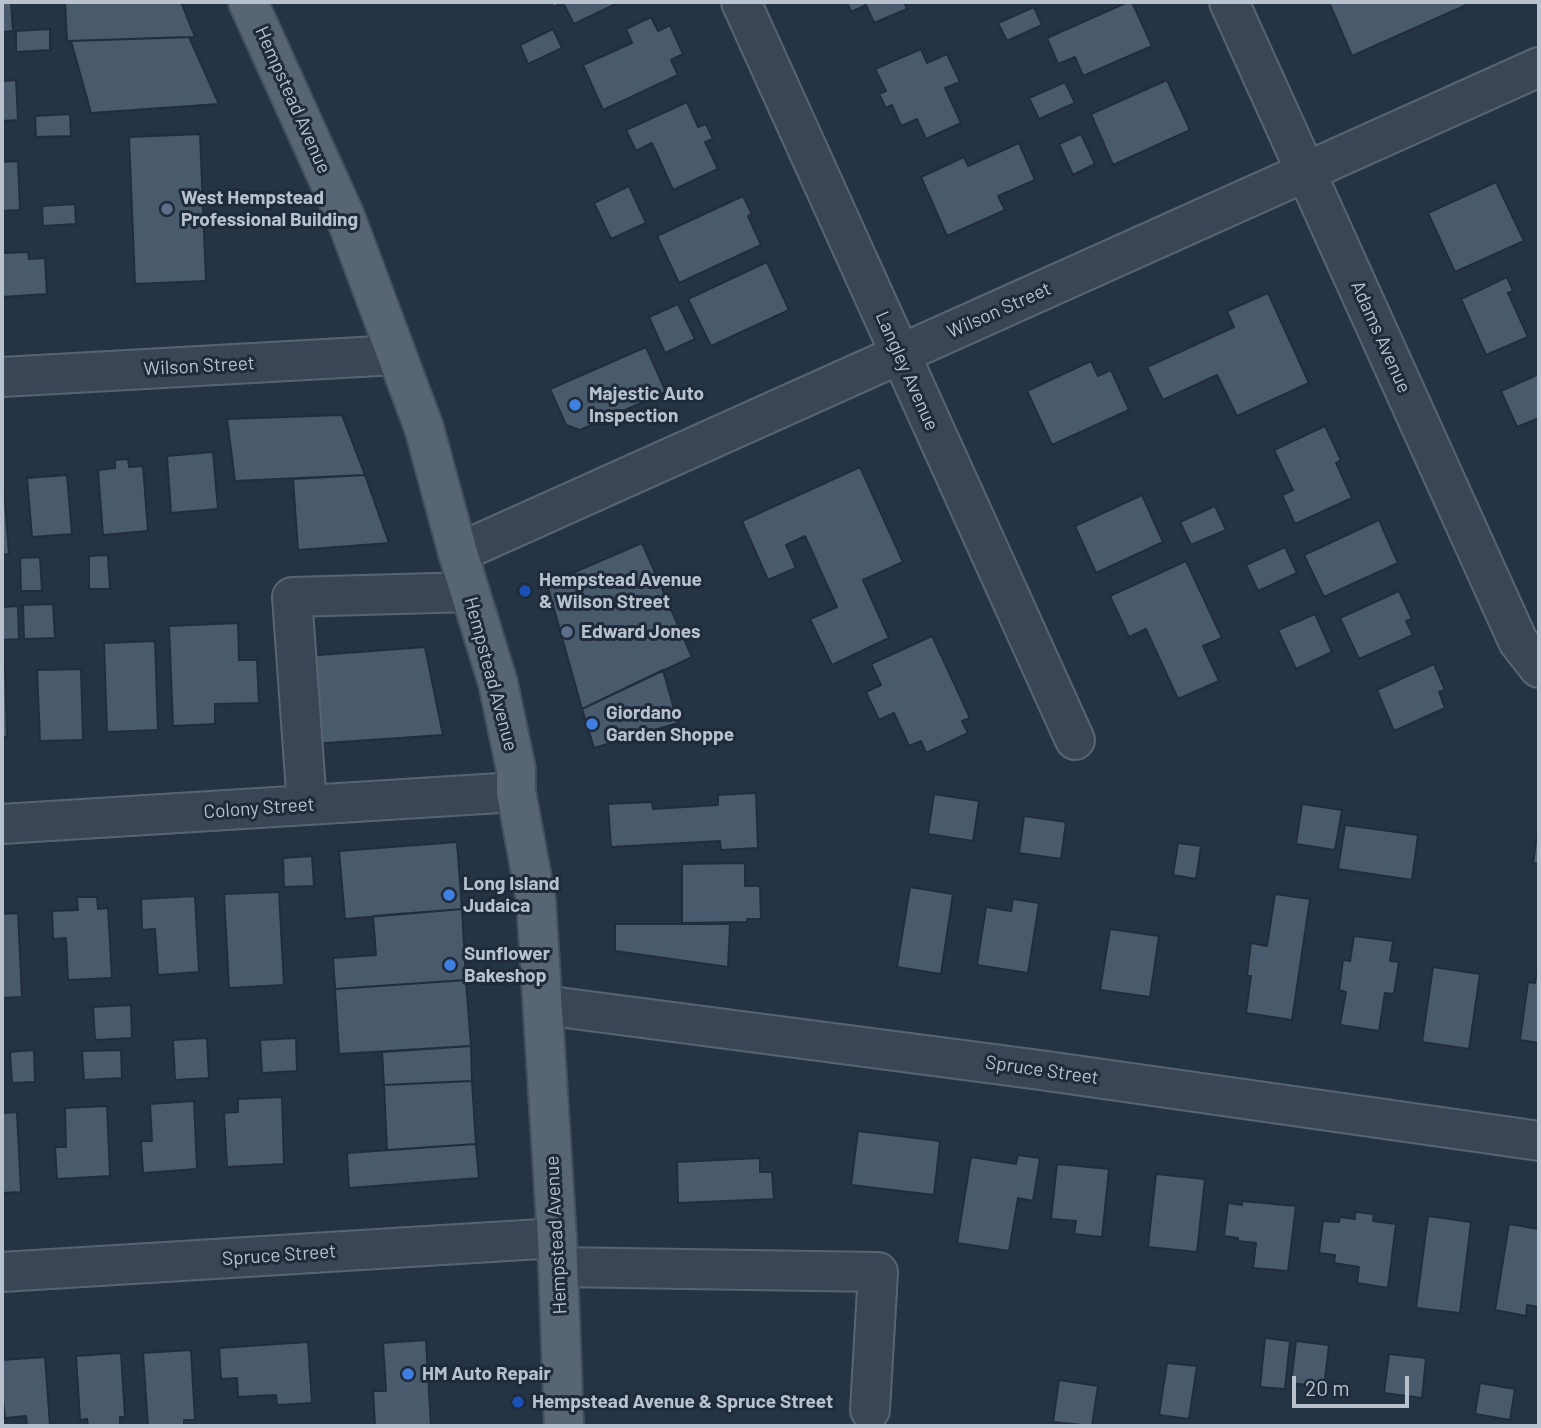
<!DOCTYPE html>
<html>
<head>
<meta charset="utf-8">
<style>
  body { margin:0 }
  #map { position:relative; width:1541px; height:1428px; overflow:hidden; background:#253445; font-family:Barlow,sans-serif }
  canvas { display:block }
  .frame { position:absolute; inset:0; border:4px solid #b8c1ce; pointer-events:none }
  .scale { position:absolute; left:1292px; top:1376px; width:117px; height:32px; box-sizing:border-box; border:4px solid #b8c1ce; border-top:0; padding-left:9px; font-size:21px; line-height:24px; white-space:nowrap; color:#b8c1ce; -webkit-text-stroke:5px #1f2b3a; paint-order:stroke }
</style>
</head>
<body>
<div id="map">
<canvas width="1541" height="1428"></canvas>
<div class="frame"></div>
<div class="scale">20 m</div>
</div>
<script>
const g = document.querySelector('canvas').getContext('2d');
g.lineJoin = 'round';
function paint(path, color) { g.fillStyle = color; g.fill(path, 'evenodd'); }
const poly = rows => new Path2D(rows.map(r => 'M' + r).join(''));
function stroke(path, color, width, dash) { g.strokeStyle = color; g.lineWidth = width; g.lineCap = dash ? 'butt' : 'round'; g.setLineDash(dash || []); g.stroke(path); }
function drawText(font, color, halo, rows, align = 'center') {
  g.font = font + ' Barlow,sans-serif'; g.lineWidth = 6; g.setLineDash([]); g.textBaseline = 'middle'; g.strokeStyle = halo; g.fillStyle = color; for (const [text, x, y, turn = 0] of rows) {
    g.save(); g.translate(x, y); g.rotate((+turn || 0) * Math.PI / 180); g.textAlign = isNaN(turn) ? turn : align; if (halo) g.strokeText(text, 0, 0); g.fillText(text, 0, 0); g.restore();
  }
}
const building = poly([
  [2,2,11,2,13,31,2,32,2,2],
  [65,2,181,2,195,37,67,41,65,2],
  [551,2,620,2,574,24,563,3,553,7,551,2],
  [847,2,904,2,907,9,874,23,866,5,851,12,847,2],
  [1128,2,1132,2,1152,46,1083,76,1075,57,1058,64,1047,38,1128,2],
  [1329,2,1473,2,1352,56,1329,2],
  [1034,7,1042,25,1007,41,998,23,1034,7],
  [651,17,658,31,670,25,683,54,671,60,678,75,603,110,583,65,632,43,626,29,651,17],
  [50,29,50,50,16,52,16,31,50,29],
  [553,29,562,48,528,64,520,45,553,29],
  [189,37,219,104,91,113,71,41,189,37],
  [921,49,927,63,947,54,960,82,945,88,961,123,926,139,917,119,901,126,892,105,886,108,879,94,886,91,875,69,921,49],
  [16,80,18,120,2,121,2,81,16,80],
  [1167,80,1190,130,1113,165,1091,114,1167,80],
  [1065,82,1075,103,1039,119,1029,98,1065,82],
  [687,102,698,127,706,124,713,139,705,142,718,169,673,190,652,143,636,151,626,130,687,102],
  [70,114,71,136,36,137,35,116,70,114],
  [200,134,206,281,135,284,129,137,200,134],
  [1081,134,1095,164,1073,175,1059,144,1081,134],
  [1019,143,1035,180,998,196,1005,210,947,236,921,177,964,157,968,166,1019,143],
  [18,161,20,210,2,211,2,162,18,161],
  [1496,182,1524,241,1455,272,1428,213,1496,182],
  [629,186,646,223,611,239,594,203,629,186],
  [743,196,752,214,748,216,761,245,679,283,657,236,743,196],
  [75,204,76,224,43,226,42,206,75,204],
  [28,252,29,259,45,258,47,294,2,297,2,253,28,252],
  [767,262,789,310,711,346,688,299,767,262],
  [1507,277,1513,291,1508,293,1528,337,1486,355,1461,299,1507,277],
  [1268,293,1309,383,1237,416,1217,375,1163,400,1147,367,1234,327,1227,311,1268,293],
  [678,304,695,339,665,353,649,317,678,304],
  [646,347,666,392,580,430,566,425,550,389,646,347],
  [1091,361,1098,376,1111,370,1129,410,1052,445,1027,391,1091,361],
  [1539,374,1539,418,1517,427,1501,391,1539,374],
  [342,415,365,475,235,481,227,419,342,415],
  [1325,426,1341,460,1336,463,1352,498,1295,524,1282,495,1293,490,1274,450,1325,426],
  [213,452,218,509,171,513,167,456,213,452],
  [128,459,129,467,143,466,148,531,103,535,98,470,115,468,115,460,128,459],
  [2,463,9,554,2,555,2,463],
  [860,467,903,562,863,580,889,638,832,665,810,619,837,607,805,536,786,545,796,568,768,580,742,521,860,467],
  [67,475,72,534,32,537,27,478,67,475],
  [365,475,389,543,298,550,293,479,365,475],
  [1142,495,1163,542,1096,573,1075,526,1142,495],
  [1215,506,1226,530,1191,545,1180,522,1215,506],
  [1379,520,1398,563,1324,597,1304,555,1379,520],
  [642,543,692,657,582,709,547,584,642,543],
  [1285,547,1297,573,1258,591,1246,565,1285,547],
  [108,555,110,589,89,589,89,556,108,555],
  [40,557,42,591,21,591,20,558,40,557],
  [1186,561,1222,638,1203,646,1219,681,1178,699,1146,629,1129,637,1110,596,1186,561],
  [1399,591,1412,619,1406,621,1413,635,1359,659,1340,618,1399,591],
  [53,604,55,638,24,639,23,605,53,604],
  [18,606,19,639,2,640,2,607,18,606],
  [1315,614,1332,652,1296,669,1278,630,1315,614],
  [238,623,239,660,257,660,259,703,215,704,215,724,173,726,169,626,238,623],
  [932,636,970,718,962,721,968,733,926,753,921,741,909,746,894,713,879,720,866,692,881,685,871,664,932,636],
  [155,641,158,730,107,732,104,643,155,641],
  [425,647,443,735,312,744,305,656,425,647],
  [1434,664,1445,690,1439,692,1445,708,1394,731,1377,690,1434,664],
  [2,667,5,667,7,737,2,737,2,667],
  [81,669,83,740,40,741,37,670,81,669],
  [663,670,678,723,594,748,582,709,663,670],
  [756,793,758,848,721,850,720,841,611,847,608,804,652,802,653,809,718,805,718,795,756,793],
  [934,794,979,801,973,841,928,834,934,794],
  [1302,804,1342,810,1335,850,1296,844,1302,804],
  [1024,816,1066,822,1061,859,1019,853,1024,816],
  [1539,820,1539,864,1533,863,1539,820],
  [1345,825,1418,835,1412,880,1338,869,1345,825],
  [457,842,462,909,345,919,339,851,457,842],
  [1178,843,1201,846,1196,879,1173,875,1178,843],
  [312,856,314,886,284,887,283,858,312,856],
  [745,863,745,886,760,886,761,919,747,919,747,922,682,923,682,864,745,863],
  [910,887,953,894,941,974,897,967,910,887],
  [279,892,284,985,229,988,224,894,279,892],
  [1275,894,1310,899,1292,1020,1246,1013,1251,976,1247,976,1251,943,1267,946,1275,894],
  [195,896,199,972,158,975,155,929,142,930,141,899,195,896],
  [77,897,97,897,98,909,108,908,112,978,68,980,66,938,53,939,52,911,78,910,77,897],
  [1013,899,1039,903,1028,973,977,965,986,907,1011,911,1013,899],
  [462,909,466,980,335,989,333,958,376,955,373,916,462,909],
  [18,913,22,997,2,998,2,914,18,913],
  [615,924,730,924,728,967,615,951,615,924],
  [1110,929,1159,936,1150,997,1100,990,1110,929],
  [1354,936,1393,941,1390,961,1399,962,1394,994,1385,993,1379,1031,1340,1025,1346,992,1339,990,1343,960,1350,961,1354,936],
  [1539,960,1539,1043,1520,1040,1528,982,1535,983,1539,960],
  [1433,967,1480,974,1469,1049,1422,1042,1433,967],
  [466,980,471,1046,339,1054,335,989,466,980],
  [131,1005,132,1038,95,1040,93,1007,131,1005],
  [207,1038,209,1078,175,1080,173,1040,207,1038],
  [296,1038,297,1071,262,1073,260,1040,296,1038],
  [471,1046,472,1081,384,1085,382,1052,471,1046],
  [34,1050,35,1082,12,1083,10,1052,34,1050],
  [121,1050,122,1078,84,1080,82,1051,121,1050],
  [472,1081,476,1144,387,1150,384,1085,472,1081],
  [282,1097,284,1164,227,1167,224,1113,238,1112,238,1099,282,1097],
  [194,1101,197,1169,143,1173,141,1141,152,1141,150,1104,194,1101],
  [107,1106,110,1176,57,1179,55,1147,66,1147,65,1108,107,1106],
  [17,1112,21,1192,2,1193,2,1113,17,1112],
  [858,1131,940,1141,934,1195,851,1185,858,1131],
  [476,1144,479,1178,349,1188,347,1153,476,1144],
  [1018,1155,1040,1158,1033,1201,1018,1198,1009,1251,957,1243,971,1157,1016,1164,1018,1155],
  [760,1158,760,1172,772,1172,774,1199,678,1203,677,1162,760,1158],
  [1057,1164,1109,1169,1102,1237,1074,1234,1076,1221,1051,1219,1057,1164],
  [1156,1174,1205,1179,1197,1252,1148,1247,1156,1174],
  [1242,1201,1296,1206,1288,1271,1253,1268,1256,1243,1238,1241,1238,1238,1224,1236,1228,1203,1242,1205,1242,1201],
  [1355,1212,1374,1214,1373,1221,1396,1224,1388,1288,1357,1283,1359,1267,1334,1263,1335,1255,1319,1253,1323,1221,1339,1222,1340,1217,1355,1219,1355,1212],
  [1428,1216,1471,1222,1460,1313,1416,1308,1428,1216],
  [1509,1224,1539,1229,1539,1307,1527,1305,1526,1316,1495,1310,1509,1224],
  [1265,1338,1290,1341,1285,1389,1260,1387,1265,1338],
  [426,1340,431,1426,375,1426,373,1391,386,1391,383,1343,426,1340],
  [1296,1341,1329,1345,1324,1387,1291,1383,1296,1341],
  [308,1342,312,1403,277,1405,276,1395,238,1397,237,1378,221,1379,219,1348,308,1342],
  [191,1350,195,1420,184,1420,184,1426,148,1426,143,1353,191,1350],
  [121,1353,125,1417,120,1417,120,1426,88,1426,87,1419,80,1420,76,1356,121,1353],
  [1389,1354,1426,1358,1422,1398,1384,1393,1389,1354],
  [45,1357,50,1425,27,1426,26,1416,5,1418,2,1392,2,1360,45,1357],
  [1167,1363,1197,1366,1189,1419,1159,1415,1167,1363],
  [1059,1380,1098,1386,1092,1426,1053,1422,1059,1380],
  [1480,1383,1515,1389,1510,1420,1475,1414,1480,1383]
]);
const minor = poly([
  [741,2,1075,740],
  [1229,2,1518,641,1539,668],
  [2,377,396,355],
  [458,553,1539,67],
  [307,805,292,597,470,592],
  [2,824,516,792],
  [543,1005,1040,1070,1539,1141],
  [558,1267,878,1272,870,1410],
  [2,1272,557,1238]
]);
const major = poly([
  [248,2,345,216,424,428,458,553,498,683,516,769,516,792,536,900,557,1238,564,1426]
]);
const markers = [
  [167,209,7,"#5c6f8a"],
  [575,405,7,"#3f7fe0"],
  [525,591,7,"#1a4fb4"],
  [567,632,7,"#5c6f8a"],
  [592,724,7,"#3f7fe0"],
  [449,895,7,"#3f7fe0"],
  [450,965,7,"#3f7fe0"],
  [408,1374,7,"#3f7fe0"],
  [518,1402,7,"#1a4fb4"]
];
const streetNames = [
  ["Hempstead Avenue",293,100,66],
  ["Wilson Street",999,310,-24],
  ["Adams Avenue",1381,337,66],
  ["Wilson Street",199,366,-3],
  ["Langley Avenue",907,371,66],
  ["Hempstead Avenue",491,674,75],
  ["Colony Street",259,808,-4],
  ["Spruce Street",1042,1070,8],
  ["Hempstead Avenue",556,1235,-93],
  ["Spruce Street",279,1255,-4]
];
const poiNames = [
  ["West Hempstead",181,198],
  ["Professional Building",181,220],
  ["Majestic Auto",589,394],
  ["Inspection",589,416],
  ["Hempstead Avenue",539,580],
  ["& Wilson Street",539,602],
  ["Edward Jones",581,632],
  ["Giordano",606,713],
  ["Garden Shoppe",606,735],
  ["Long Island",463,884],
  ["Judaica",463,906],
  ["Sunflower",464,954],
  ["Bakeshop",464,976],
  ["HM Auto Repair",422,1374],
  ["Hempstead Avenue & Spruce Street",532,1402]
];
paint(building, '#495a6c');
stroke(building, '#212d3c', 2);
stroke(minor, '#596472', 42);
stroke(major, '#444f5e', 42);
stroke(minor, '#3a4655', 38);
stroke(major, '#586575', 38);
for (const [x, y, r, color] of markers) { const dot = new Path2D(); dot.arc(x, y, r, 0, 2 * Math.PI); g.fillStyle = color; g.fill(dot); stroke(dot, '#1f2b3a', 2.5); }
drawText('19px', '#b8c1ce', '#1f2b3a', streetNames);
drawText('bold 19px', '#b8c1ce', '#1f2b3a', poiNames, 'left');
</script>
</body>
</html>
